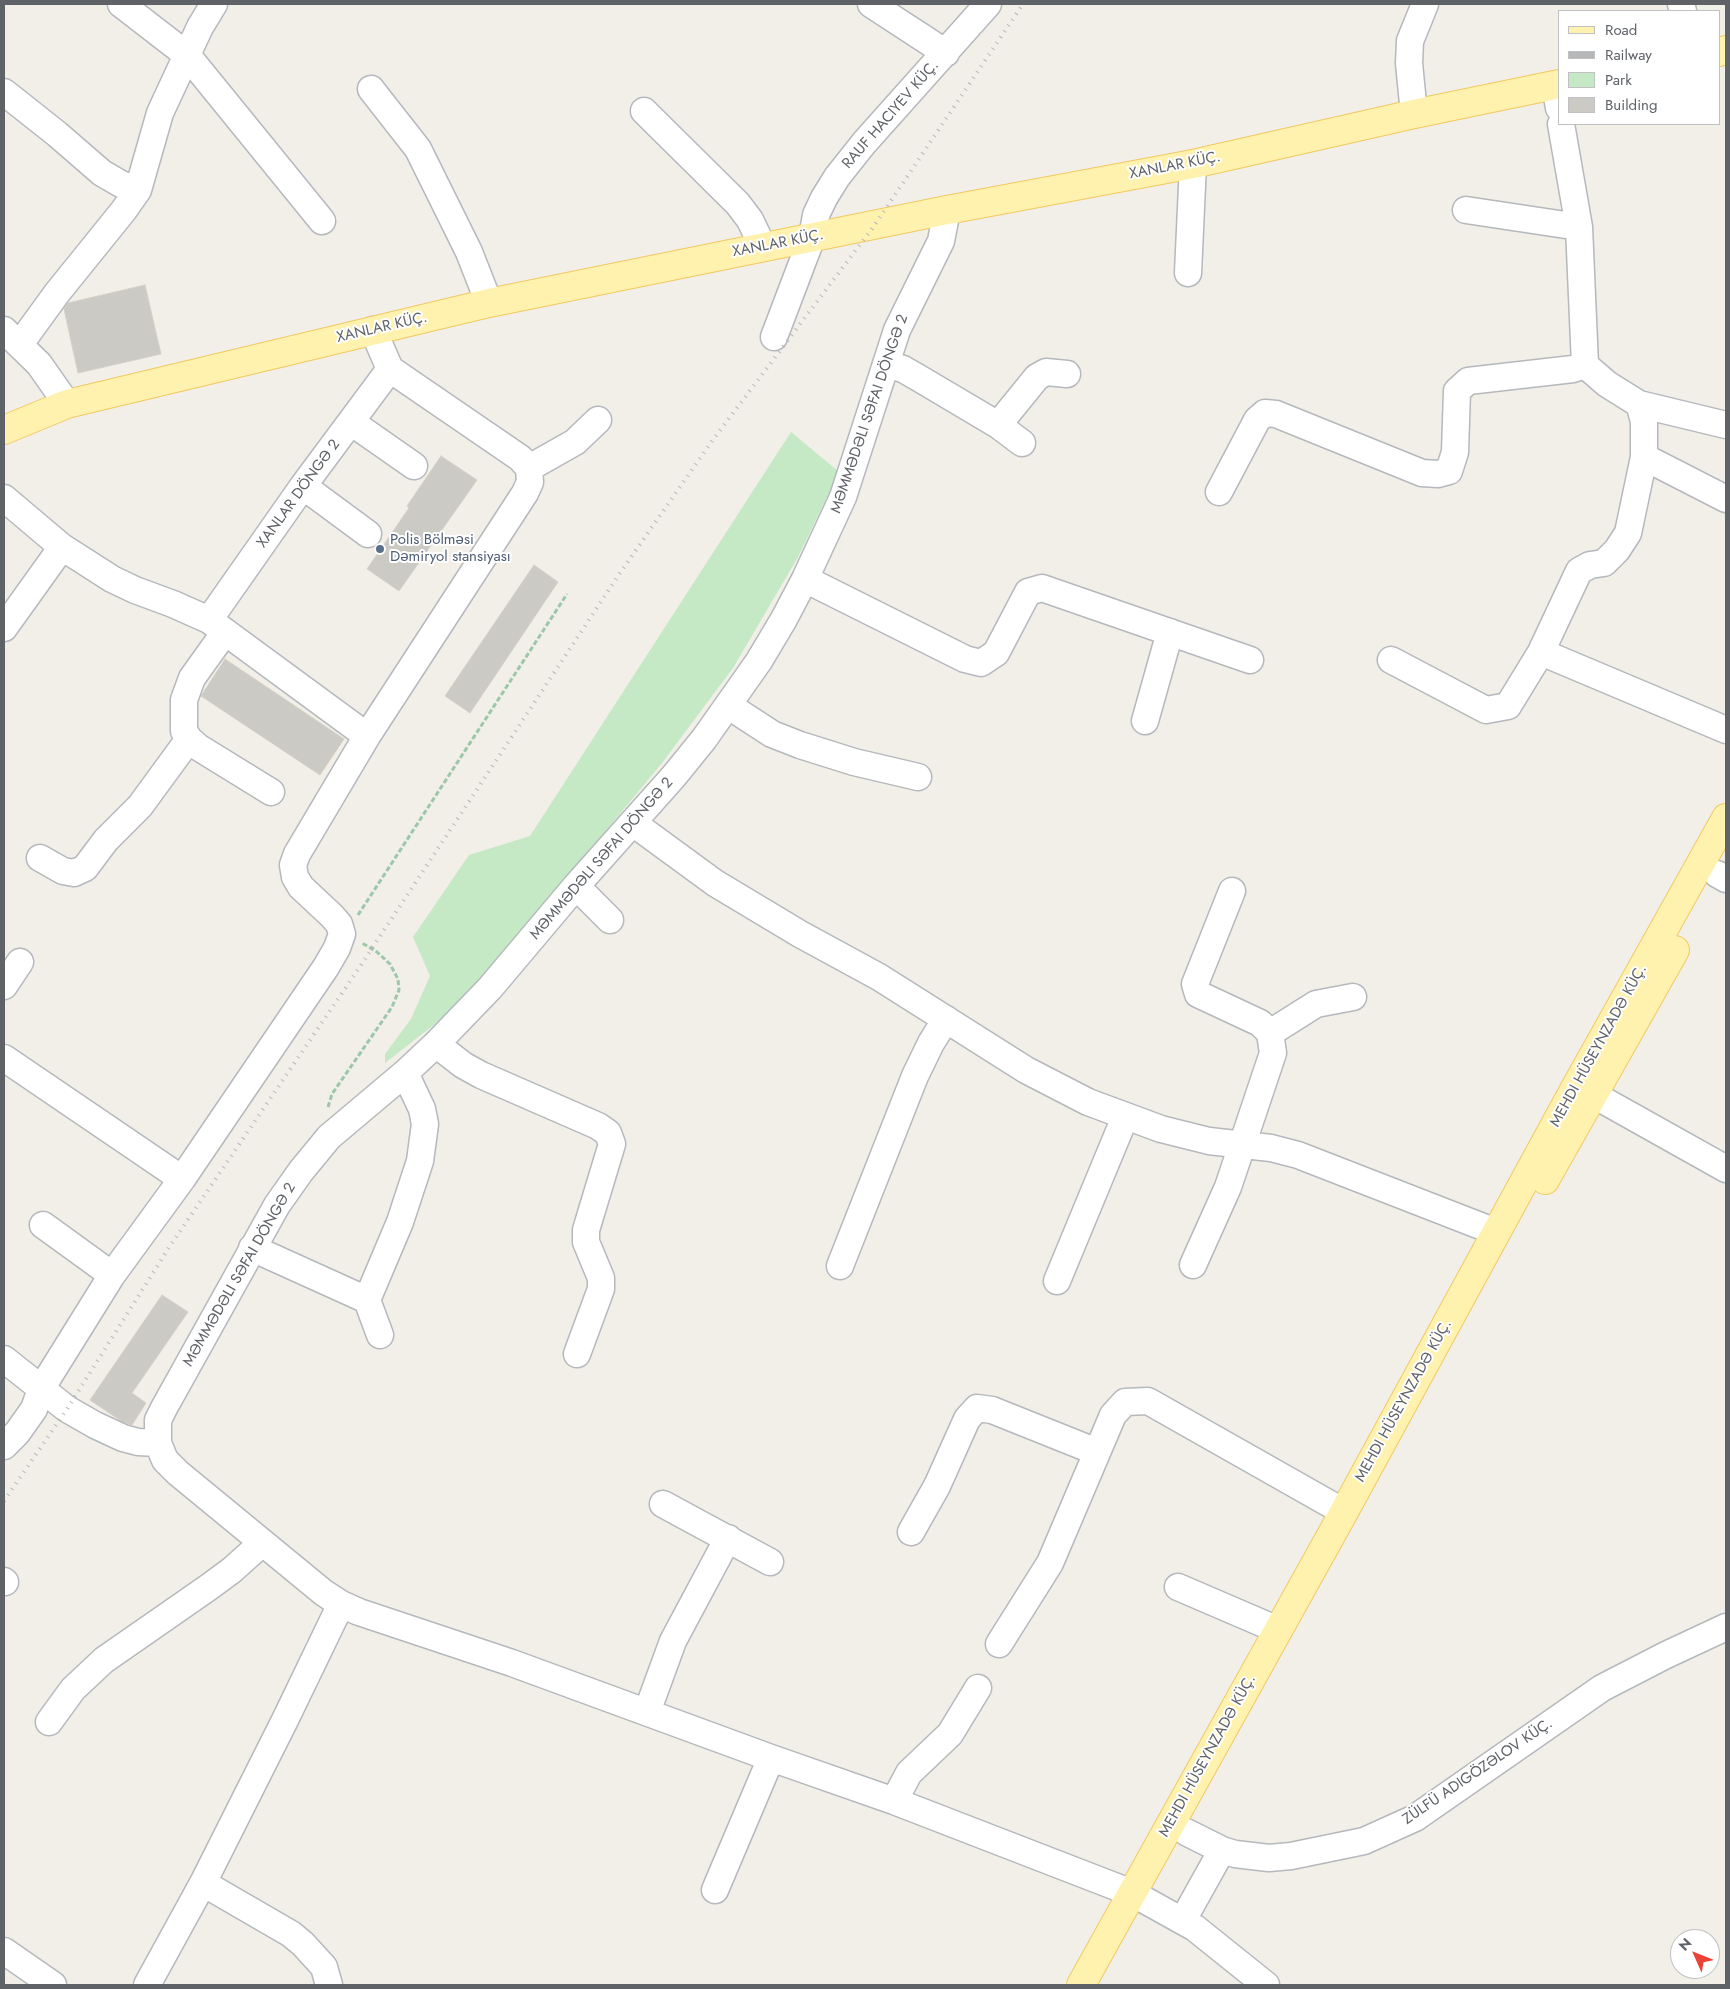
<!DOCTYPE html>
<html>
<head>
<meta charset="utf-8">
<style>
  body { margin:0 }
  #map { position:relative; width:1730px; height:1989px; overflow:hidden; background:#f1efe8; font-family:Jost,sans-serif }
  canvas { display:block }
  .frame { position:absolute; inset:0; border:5px solid #5f6368; pointer-events:none }
  .legend { position:absolute; left:1558px; top:10px; width:162px; height:115px; box-sizing:border-box; background:#fff; border:1px solid #bfc1c3; margin:0; padding:6px 9px; list-style:none; font-size:15px; color:#5f6368 }
  .legend li { display:flex; align-items:center; gap:10px; height:25px }
  .legend b { width:25px; border:1px solid #bfc1c3 }
  .north { position:absolute; left:1670px; top:1929px; width:50px; height:50px; box-sizing:border-box; background:#fff; border:1px solid #bfc1c3; border-radius:50%; rotate:314deg; font-size:14px; font-weight:700; line-height:20px; text-align:center; color:#5f6368 }
  .north::after { content:''; display:block; margin:auto; width:18px; height:22px; background:#ea4335; clip-path:polygon(50% 0,100% 100%,50% 72%,0 100%) }
</style>
</head>
<body>
<div id="map">
<canvas width="1730" height="1989"></canvas>
<div class="frame"></div>
<ul class="legend">
<li><b style="height:6px;background:#fff2af"></b>Road</li>
<li><b style="height:6px;background:#b6b7b8"></b>Railway</li>
<li><b style="height:14px;background:#c5e8c5"></b>Park</li>
<li><b style="height:14px;background:#cccac5"></b>Building</li>
</ul>
<div class="north">N</div>
</div>
<script>
const g = document.querySelector('canvas').getContext('2d');
g.lineJoin = 'round';
function paint(path, color) { g.fillStyle = color; g.fill(path, 'evenodd'); }
const poly = rows => new Path2D(rows.map(r => 'M' + r).join(''));
function stroke(path, color, width, dash) { g.strokeStyle = color; g.lineWidth = width; g.lineCap = dash ? 'butt' : 'round'; g.setLineDash(dash || []); g.stroke(path); }
function drawText(font, color, halo, rows, align = 'center') {
  g.font = font + ' Jost,sans-serif'; g.lineWidth = 4; g.setLineDash([]); g.textBaseline = 'middle'; g.strokeStyle = halo; g.fillStyle = color; for (const [text, x, y, turn = 0] of rows) {
    g.save(); g.translate(x, y); g.rotate((+turn || 0) * Math.PI / 180); g.textAlign = isNaN(turn) ? turn : align; if (halo) g.strokeText(text, 0, 0); g.fillText(text, 0, 0); g.restore();
  }
}
const green = poly([
  [791,432,839,472,798,557,733,668,662,763,561,885,454,1009,385,1063,385,1054,411,1019,430,976,413,937,469,855,530,836]
]);
const building = poly([
  [145,285,161,354,78,373,64,309,68,303,145,285],
  [441,456,477,480,399,591,367,569,409,508,407,506,441,456],
  [534,565,558,582,470,713,445,696,534,565],
  [225,659,344,739,320,775,201,696,225,659],
  [162,1295,188,1312,132,1393,146,1403,132,1425,121,1421,90,1400,162,1295]
]);
const path = poly([
  [358,915,567,594],
  [328,1107,332,1094,392,1007,399,990,398,979,390,964,377,952,362,943]
]);
const minor = poly([
  [121,4,187,55,322,221],
  [871,4,946,53],
  [1681,4,1683,11],
  [1555,85,1559,108],
  [371,89,418,149,469,252,489,303],
  [4,92,57,134,102,173,121,184,138,190],
  [644,111,738,204,750,220,763,247],
  [1414,114,1409,63,1410,41,1425,4],
  [947,210,941,241,897,330,843,497,805,579,784,619,759,661,704,739,674,776,576,886,490,988,436,1044,405,1073,329,1137,301,1171,277,1205,164,1408,158,1420,158,1443,165,1460,178,1473,324,1593,341,1604,359,1612,512,1663,771,1758,894,1801,1132,1893,1195,1928,1266,1985],
  [1466,210,1579,227],
  [1188,273,1193,164],
  [4,330,39,364,67,404],
  [774,337,812,237,816,215,824,198,837,177,864,143,988,4],
  [20,344,57,293,124,210,138,190,160,113,200,27,214,4],
  [886,364,903,369,917,377,998,425,1022,443],
  [1639,404,1726,425],
  [351,422,414,466],
  [998,425,1037,377,1046,372,1067,374],
  [1644,457,1726,499],
  [529,468,575,442,598,420],
  [303,486,368,534],
  [1219,492,1257,420,1265,413,1276,414,1422,473,1438,474,1449,471,1455,452,1457,391,1468,381,1573,369,1585,365,1579,227,1561,124],
  [4,498,62,547,112,579,135,590,173,604,209,620,367,736],
  [805,579,965,659,981,663,996,653,1028,592,1042,588,1250,660],
  [209,620,303,486,390,369],
  [4,628,62,547],
  [225,632,192,678,184,700,184,731,189,739,198,747,271,792],
  [1541,652,1726,730],
  [1391,660,1486,710,1508,706,1541,652,1579,571,1590,565,1604,563,1617,550,1628,533,1644,457,1644,421,1639,404,1607,384,1585,365],
  [729,706,772,734,800,745,854,762,918,777],
  [1145,721,1170,632],
  [633,823,715,883,800,934,879,977,1026,1070,1088,1102,1161,1129,1209,1141,1271,1148,1298,1155,1496,1232],
  [40,858,63,871,74,873,85,868,106,840,140,806,189,739],
  [1717,874,1726,879],
  [576,886,610,920],
  [4,986,20,962],
  [1270,1033,1316,1004,1353,997],
  [436,1044,463,1065,481,1075,598,1126,608,1133,612,1144,586,1230,586,1242,601,1278,601,1289,577,1354],
  [4,1058,182,1179],
  [1594,1095,1726,1169],
  [43,1225,112,1275],
  [252,1248,367,1300,400,1222,420,1161,425,1124,422,1109,405,1073],
  [1193,1265,1228,1187,1273,1053,1270,1033,1260,1023,1198,994,1195,984,1232,891],
  [840,1266,915,1076,931,1043,946,1019],
  [1057,1281,1125,1117],
  [367,1300,380,1335],
  [4,1359,67,1409,95,1425,123,1438,138,1442,158,1443],
  [4,1446,17,1433,34,1409,41,1389,112,1275,182,1179,326,967,337,948,342,934,339,924,332,916,301,887,295,877,293,865,297,854,367,736,525,493,530,482,529,468,520,458,390,369,373,330],
  [663,1504,770,1562],
  [911,1532,937,1486,967,1419,977,1408,992,1410,1097,1452],
  [4,1581,5,1582],
  [1178,1587,1278,1630],
  [999,1644,1050,1563,1113,1415,1125,1402,1148,1401,1344,1512],
  [647,1712,673,1641,728,1538],
  [49,1722,73,1689,104,1660,209,1587,232,1570,262,1543],
  [894,1801,909,1773,950,1734,978,1688],
  [1186,1832,1222,1850,1235,1854,1269,1858,1291,1856,1364,1841,1415,1818,1602,1688,1666,1655,1726,1627],
  [203,1883,291,1934,303,1944,324,1967,329,1985],
  [715,1890,771,1758],
  [1183,1920,1222,1850],
  [4,1951,53,1985],
  [147,1985,203,1883,285,1720,341,1604]
]);
const major = poly([
  [1719,52,1726,50],
  [4,430,67,404,489,303,947,210,1193,164,1414,114,1559,84],
  [1545,1180,1675,950],
  [1081,1985,1344,1512,1574,1090,1726,818]
]);
const rail = poly([
  [4,1501,67,1409,170,1246,357,971,620,573,712,441,874,226,1023,4]
]);
const markers = [
  [380,549,5,"#5c6f8a"]
];
const streetNames = [
  ["RAUF HACIYEV KÜÇ.",891,115,-49],
  ["XANLAR KÜÇ.",1175,166,-11],
  ["XANLAR KÜÇ.",778,244,-11],
  ["XANLAR KÜÇ.",382,328,-13],
  ["MƏMMƏDƏLI SƏFAI DÖNGƏ 2",870,414,-71],
  ["XANLAR DÖNGƏ 2",299,494,-54],
  ["MƏMMƏDƏLI SƏFAI DÖNGƏ 2",602,859,-49],
  ["MEHDI HÜSEYNZADƏ KÜÇ.",1599,1046,-61],
  ["MƏMMƏDƏLI SƏFAI DÖNGƏ 2",240,1275,-60],
  ["MEHDI HÜSEYNZADƏ KÜÇ.",1404,1401,-61],
  ["MEHDI HÜSEYNZADƏ KÜÇ.",1208,1756,-61],
  ["ZÜLFÜ ADIGÖZƏLOV KÜÇ.",1478,1772,-34]
];
const serviceNames = [
  ["Polis Bölməsi",390,540],
  ["Dəmiryol stansiyası",390,557]
];
paint(green, '#c5e8c5');
paint(building, '#cccac5');
stroke(building, '#d6d1c6', 1);
stroke(minor, '#b5b8bc', 29);
stroke(major, '#f2c960', 30);
stroke(path, '#9cc7a9', 3, [5, 2.5]);
stroke(minor, '#fff', 26);
stroke(major, '#fff2af', 28);
stroke(rail, '#b6b7b8', 4, [1, 6]);
for (const [x, y, r, color] of markers) { const dot = new Path2D(); dot.arc(x, y, r, 0, 2 * Math.PI); g.fillStyle = color; g.fill(dot); stroke(dot, '#fff', 2); }
drawText('15px', '#5f6368', '#fff', streetNames);
drawText('15px', '#4e5e75', '#fff', serviceNames, 'left');
</script>
</body>
</html>
